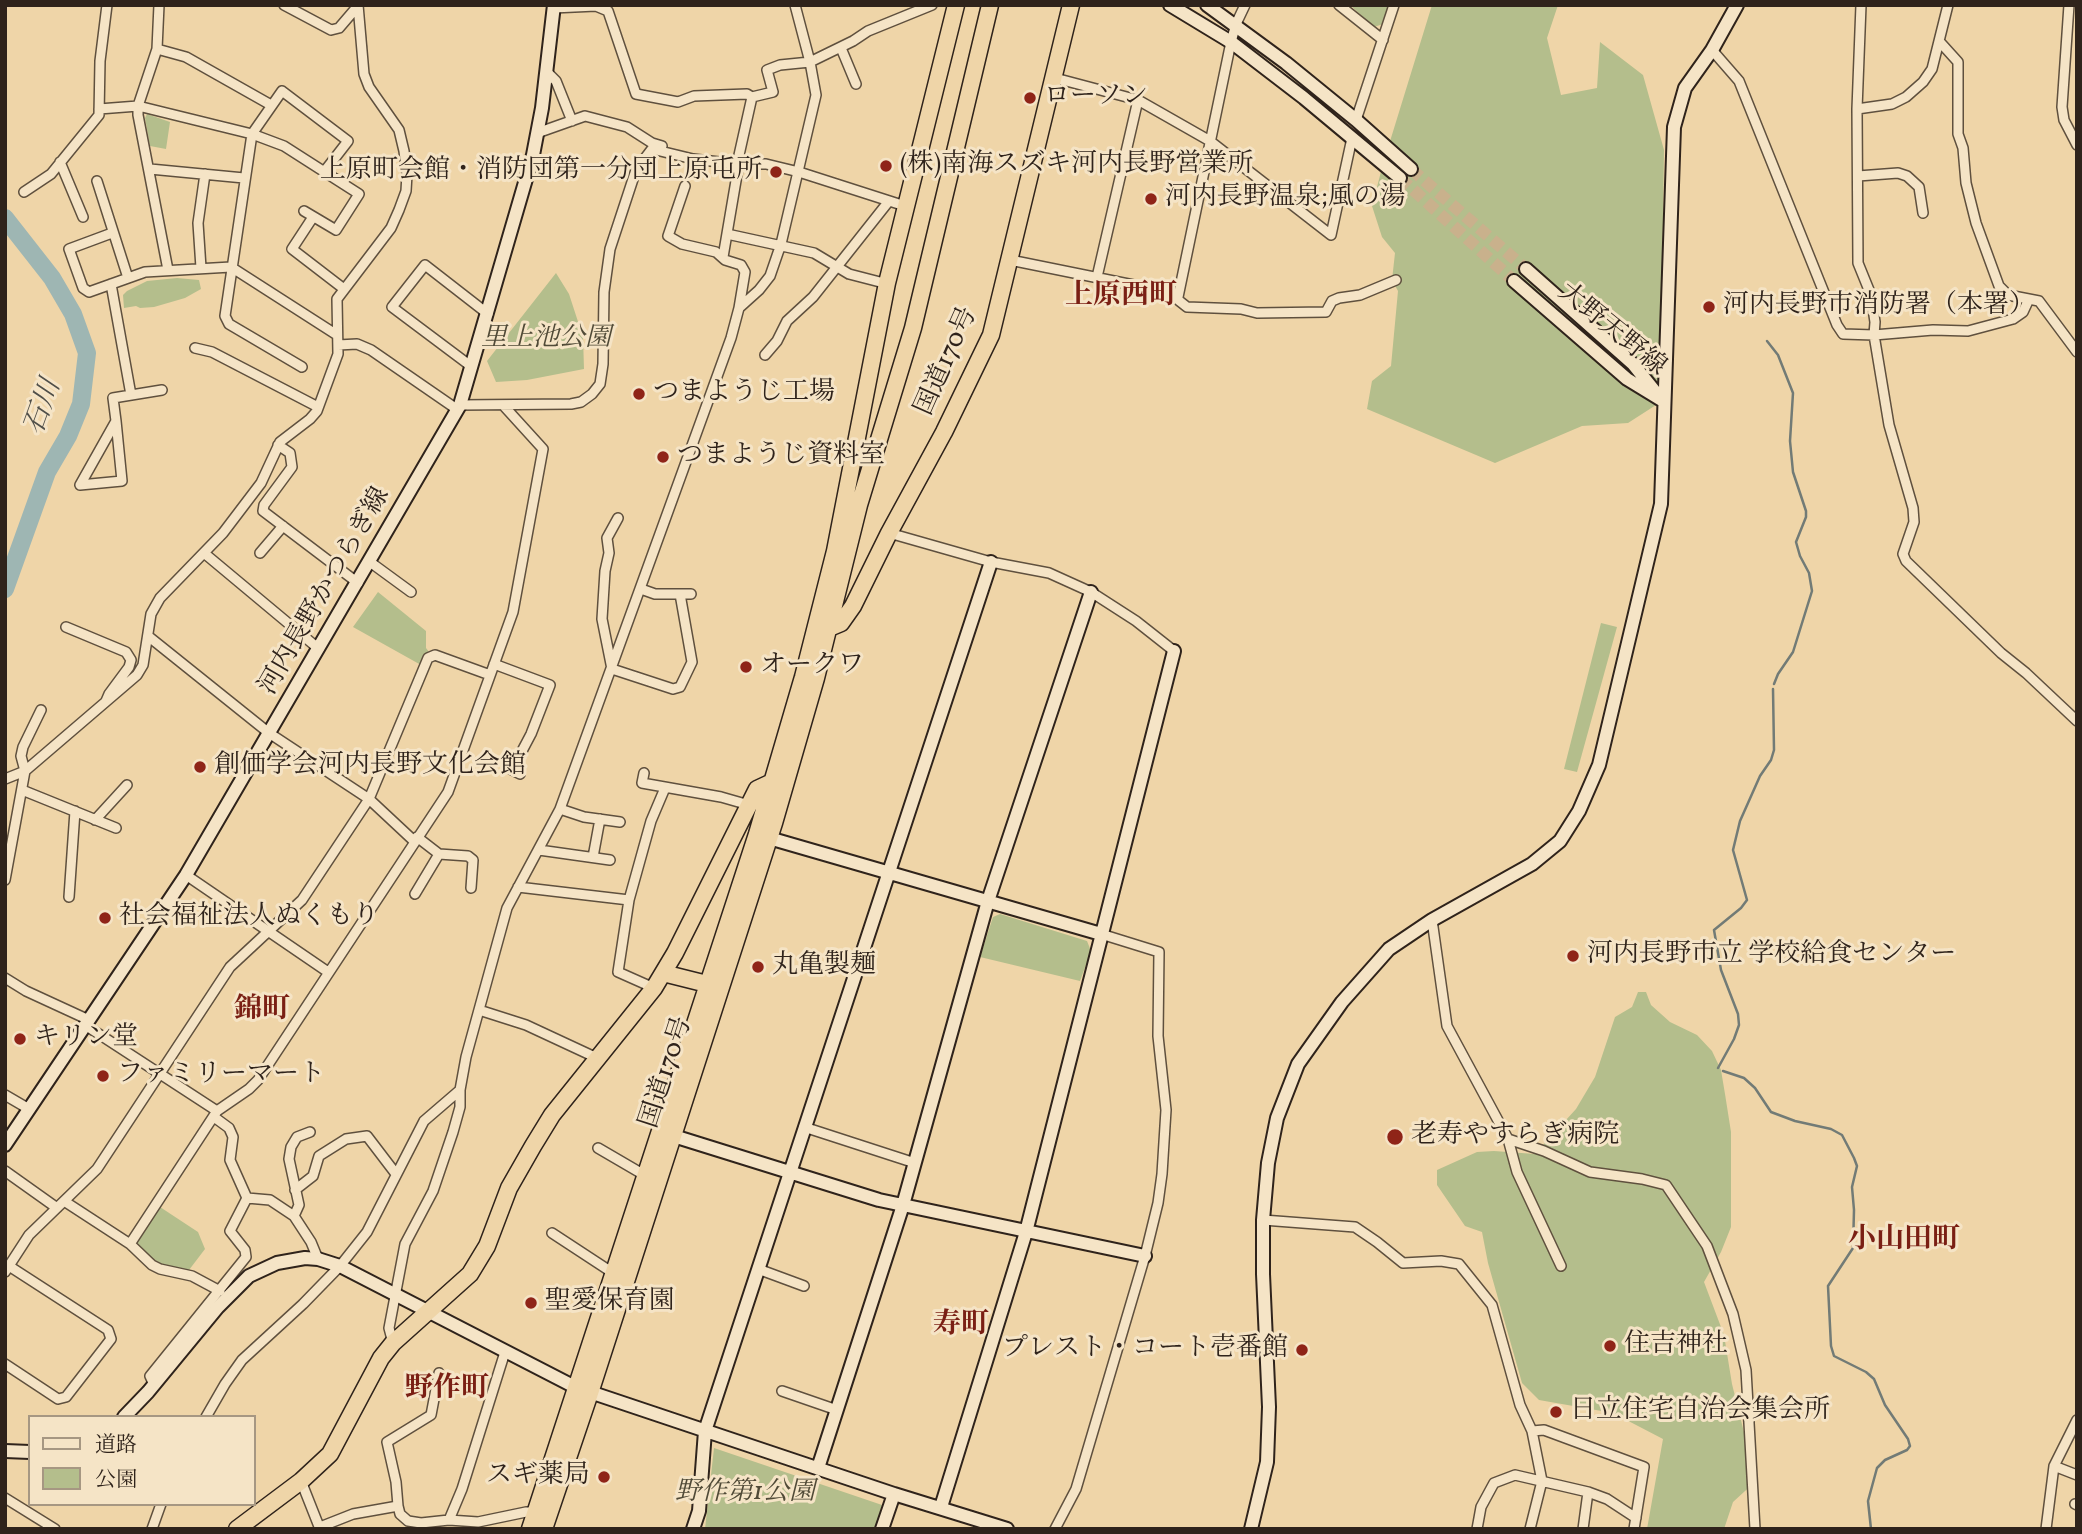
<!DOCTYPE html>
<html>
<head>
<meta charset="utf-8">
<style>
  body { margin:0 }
  #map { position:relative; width:2082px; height:1534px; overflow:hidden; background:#efd5a8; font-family:Vollkorn,"Noto Serif JP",serif }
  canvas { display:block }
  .frame { position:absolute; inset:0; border:7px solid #2f231b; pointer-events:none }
  .legend { position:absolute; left:28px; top:1415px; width:228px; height:91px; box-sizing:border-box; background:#f5e4c6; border:2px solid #a69782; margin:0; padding:9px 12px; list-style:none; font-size:21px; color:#2f231b }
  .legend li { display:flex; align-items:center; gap:14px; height:35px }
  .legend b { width:35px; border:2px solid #a69782 }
</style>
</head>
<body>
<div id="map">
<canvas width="2082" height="1534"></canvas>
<div class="frame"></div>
<ul class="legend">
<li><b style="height:9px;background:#f5e4c6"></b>道路</li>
<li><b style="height:19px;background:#b4be8c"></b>公園</li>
</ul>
</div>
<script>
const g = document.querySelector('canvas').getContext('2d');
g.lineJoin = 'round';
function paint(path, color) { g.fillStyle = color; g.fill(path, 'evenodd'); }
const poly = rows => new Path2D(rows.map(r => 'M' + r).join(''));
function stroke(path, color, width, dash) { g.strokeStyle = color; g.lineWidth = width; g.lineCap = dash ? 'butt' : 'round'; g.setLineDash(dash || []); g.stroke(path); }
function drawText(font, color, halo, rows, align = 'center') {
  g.font = font + ' Vollkorn,"Noto Serif JP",serif'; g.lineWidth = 6; g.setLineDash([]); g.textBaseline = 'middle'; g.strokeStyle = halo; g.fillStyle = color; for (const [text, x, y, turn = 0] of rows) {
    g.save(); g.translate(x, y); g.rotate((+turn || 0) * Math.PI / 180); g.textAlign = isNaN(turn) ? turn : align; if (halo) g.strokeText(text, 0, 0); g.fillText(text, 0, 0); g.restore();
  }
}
const green = poly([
  [1350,5,1389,5,1383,24,1374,27],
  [1432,5,1558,5,1547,38,1561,95,1597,88,1600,42,1643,75,1664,150,1661,362,1656,405,1628,423,1582,426,1495,463,1367,409,1372,381,1391,366,1398,291,1392,280,1395,253,1382,237,1372,206,1383,164],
  [147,114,170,122,166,149,150,146,145,118],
  [556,273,569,294,583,337,584,369,527,380,496,382,487,361],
  [177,278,199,280,201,289,185,298,154,307,140,308,136,306,124,308,123,295,127,291,147,281],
  [378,592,426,631,426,648,429,652,421,665,353,627],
  [1601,623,1617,627,1577,772,1564,769],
  [1000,914,1087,941,1091,951,1080,981,980,957,993,917],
  [1638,992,1646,992,1651,1005,1670,1022,1697,1035,1712,1051,1721,1070,1725,1094,1731,1132,1731,1227,1721,1252,1704,1282,1724,1335,1732,1384,1756,1481,1733,1502,1724,1529,1647,1529,1663,1439,1613,1413,1539,1400,1522,1383,1488,1263,1482,1232,1465,1226,1437,1185,1437,1170,1477,1152,1494,1151,1535,1154,1576,1109,1595,1077,1615,1017,1632,1007],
  [160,1207,198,1232,205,1249,189,1270,157,1265,137,1245,136,1241],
  [714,1448,882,1505,875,1529,705,1529]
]);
const stream = poly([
  [363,15,366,47],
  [392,113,400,125],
  [1767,341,1778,355,1793,393,1790,441,1793,472,1806,511,1806,517,1796,542,1800,556,1809,573,1812,591,1793,652,1778,674,1774,684],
  [1718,1068,1734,1039,1739,1025,1738,1014,1721,970,1714,930,1741,908,1747,900,1733,850,1740,821,1760,776,1771,760,1774,750,1773,689],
  [1723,1071,1744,1078,1755,1088,1771,1112,1795,1121,1831,1129,1842,1135,1854,1158,1857,1166,1852,1187,1854,1210,1853,1248,1828,1286,1831,1346,1834,1356,1866,1372,1874,1379,1885,1405,1908,1439,1910,1446,1907,1450,1885,1460,1877,1468,1868,1501,1871,1529]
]);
const river = poly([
  [5,218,52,278,73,314,87,353,81,404,68,436,47,472,5,589]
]);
const secondaryTunnel = poly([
  [1411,169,1526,269],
  [1400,178,1514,281]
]);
const street = poly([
  [159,5,157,49,138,106,138,115,168,270],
  [284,5,331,30,339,28,357,7],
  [1339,5,1383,40],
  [1861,5,1857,109,1858,263,1871,295,1875,322,1874,335,1889,425,1913,508,1914,522,1903,554,1906,561,2001,653,2026,673,2077,721],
  [2069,5,2062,107,2064,120,2077,145],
  [553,8,596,6,608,11,636,94,678,102,694,96,747,94,752,97,773,92,767,70,780,65,810,62,853,41,868,31,932,5],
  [1939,41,1958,62,1958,134,1963,148,1966,183,1976,223,1999,286,2008,295,2039,301,2077,352],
  [841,48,856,84],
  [157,49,186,57,271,105],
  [1712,50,1739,81,1837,325,1843,334,1874,335,1933,330,1968,331,2013,319,2023,312,2029,299],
  [546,71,556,81,572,121],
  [1055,78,1138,100,1210,141,1331,235,1352,138],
  [99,109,138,106,252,134,284,146,359,194,336,230,304,211],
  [1857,109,1892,104,1906,97,1923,82,1932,69,1948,5],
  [1356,120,1394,5],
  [537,133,585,116,627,127,652,143,662,146],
  [60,162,83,217],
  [737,164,752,97],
  [150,169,244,178],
  [1858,176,1898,173,1907,176,1919,187,1923,213],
  [97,181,128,278],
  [685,186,668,236,682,244,716,252,725,260,741,265,745,272,739,308],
  [24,192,51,174,99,115,100,61,107,5],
  [313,217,292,249,344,289],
  [112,233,69,249,83,288,89,292,145,272,231,267,337,335],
  [727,234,814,253,849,274,880,282],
  [723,257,739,163],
  [1010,260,1168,292,1187,307,1241,309,1257,313,1326,312,1332,301,1339,298,1360,295,1396,280],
  [201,268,198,223,205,174],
  [1097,277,1138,100],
  [111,284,131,395],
  [1178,297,1231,42,1236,24,1245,5],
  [338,345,357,344,371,350,458,410],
  [195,348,212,352,318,407],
  [765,355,777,341,787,321,813,297,889,201],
  [302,367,229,324,225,316,252,134,282,91,348,141,324,172],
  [472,367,392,307,425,265,488,314],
  [460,405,571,404,581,402,592,394,600,384,603,364,604,292,610,249,636,170,652,149,693,159,737,164,766,164,799,172,905,206],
  [116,421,80,485,122,481,116,421,113,398,162,390],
  [278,445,290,453,292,467,264,505,263,511,358,583],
  [618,518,607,538,609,553,605,571,602,619,612,669,673,689,680,687,692,662,680,594],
  [889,533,991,562,1049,573,1091,592,1136,621,1174,651],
  [204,553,319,649],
  [260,553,283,526],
  [370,562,411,592],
  [641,589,655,594,691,594],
  [66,627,126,652,131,660,129,667,109,694,106,701],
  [148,636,269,733,369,799,414,841],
  [494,664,550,685,531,734,512,770,520,774],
  [644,773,642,783,721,797,749,805],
  [5,779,25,771,21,756,23,747,41,710],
  [22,790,116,828],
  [560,809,584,817,620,822],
  [95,820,127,785],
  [417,837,439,854,468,856,473,860,471,888],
  [539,850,610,860],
  [593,857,600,819],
  [186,875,328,972],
  [5,880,25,771,137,675,143,665,151,614,160,598,223,533,261,483,280,442,310,419,317,411,338,354,337,299,391,228,399,210,406,191,407,174,404,151,399,130,369,87,364,74,358,5],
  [518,887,629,900],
  [415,894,439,854],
  [69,897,75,811],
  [1432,920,1447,1026,1508,1139,1517,1172,1561,1266],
  [5,978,26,991,89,1020],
  [654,988,618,972,629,900,651,821,665,788],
  [479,1010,526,1025,597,1058],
  [85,1025,217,1111],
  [5,1095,29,1109],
  [804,1127,915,1163],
  [1508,1139,1544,1151,1590,1172,1642,1179,1666,1185,1707,1246,1733,1314,1746,1370,1755,1529],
  [598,1148,646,1176],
  [5,1171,57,1208],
  [295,1190,313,1176,319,1156,346,1139,367,1136,396,1174],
  [247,1198,270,1200,294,1216,311,1242,318,1259],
  [64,1201,130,1244,152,1265,160,1269,192,1276,220,1291],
  [294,1216,299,1205,289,1159,291,1147,297,1137,310,1132],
  [1263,1220,1355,1227,1377,1242,1403,1263,1441,1261,1459,1264,1492,1305,1520,1405,1532,1431,1542,1481,1530,1529],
  [552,1233,613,1273],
  [130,1244,217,1111,249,1089,258,1080,448,792,513,612,543,449,503,405],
  [758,1269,804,1286],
  [5,1272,29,1235,97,1169,230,967,302,900,369,799,428,658,435,655,490,675],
  [393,1343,389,1328,405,1244,433,1191,453,1132,460,1107,460,1090,466,1057,507,908,560,809,731,338,739,308,759,290,770,276,781,244,816,95,810,62,795,5],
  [5,1364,58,1399,66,1397,111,1339,108,1330,9,1266],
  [154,1385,150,1376,246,1257,245,1250,230,1231,247,1198,230,1160,233,1137,229,1128,214,1117],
  [782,1391,837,1410],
  [206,1417,225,1384,242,1360,303,1304,340,1266,367,1232,424,1121,460,1090],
  [1532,1431,1544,1430,1644,1467,1634,1529],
  [2054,1466,2077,1475],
  [301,1481,320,1529],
  [1588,1492,1607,1499,1636,1518],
  [5,1498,55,1529],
  [2075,1504,2077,1505],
  [398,1506,396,1482,387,1442,431,1415,439,1373],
  [449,1520,478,1522,526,1512,535,1512],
  [320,1527,353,1514,398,1506,400,1514,408,1521,421,1523,449,1520,462,1489,505,1352],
  [152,1529,161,1504],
  [1055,1529,1076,1489,1145,1256,1158,1203,1162,1174,1166,1110,1158,1036,1159,952,1101,934],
  [1477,1529,1481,1507,1494,1483,1515,1475,1588,1492,1583,1529],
  [2046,1529,2054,1466,2077,1420]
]);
const secondary = poly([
  [1170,5,1231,42,1304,98,1400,178],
  [1207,5,1286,63,1356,120,1411,169],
  [1526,269,1633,364,1657,394],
  [1514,281,1627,379,1663,401],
  [762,836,1101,934],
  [664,1133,879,1200,1145,1256],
  [5,1145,186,875,460,405,533,155,542,108,554,5],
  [124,1417,148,1392,218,1307,249,1276,277,1263,305,1258,318,1259,340,1266,575,1387,894,1494,1007,1529],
  [5,1451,30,1452],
  [818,1468,903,1205,988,901,1091,592],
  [941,1507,1026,1232,1174,651],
  [693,1529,699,1511,705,1431,991,562],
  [882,1529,894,1494],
  [1251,1529,1267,1462,1269,1407,1263,1274,1263,1220,1268,1163,1277,1118,1298,1064,1342,1002,1389,949,1432,920,1532,864,1560,841,1579,811,1599,765,1661,504,1674,127,1685,88,1712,50,1737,5]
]);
const highway = poly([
  [823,627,829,628,841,623,853,606,889,533,944,432,991,335,1071,5],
  [663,973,715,986],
  [237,1529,301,1481,330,1454,381,1358,393,1343,470,1274,487,1246,509,1188,533,1146,552,1115,654,988,675,953,757,789,772,782],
  [530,1529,757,834,803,677,835,551,887,283,956,5],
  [544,1529,590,1393,774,823,816,678,859,505,913,328,990,5]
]);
const markers = [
  [1030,98,7,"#8f2418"],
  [886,166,7,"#8f2418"],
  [776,172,7,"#8f2418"],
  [1151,199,7,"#8f2418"],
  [1709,307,7,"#8f2418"],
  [639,394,7,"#8f2418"],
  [663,457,7,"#8f2418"],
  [746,667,7,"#8f2418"],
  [200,767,7,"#8f2418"],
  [105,918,7,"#8f2418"],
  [1573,956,7,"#8f2418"],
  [758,967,7,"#8f2418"],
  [20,1039,7,"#8f2418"],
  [103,1076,7,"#8f2418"],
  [1395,1137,9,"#8f2418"],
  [531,1303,7,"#8f2418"],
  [1610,1346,7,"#8f2418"],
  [1302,1350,7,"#8f2418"],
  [1556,1412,7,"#8f2418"],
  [604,1477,7,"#8f2418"]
];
const poiNames = [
  ["ローソン",1044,98],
  ["(株)南海スズキ河内長野営業所",900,166],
  ["上原町会館・消防団第一分団上原屯所",762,172,"right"],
  ["河内長野温泉;風の湯",1165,199],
  ["河内長野市消防署（本署）",1723,307],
  ["つまようじ工場",653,394],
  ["つまようじ資料室",677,457],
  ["オークワ",760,667],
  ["創価学会河内長野文化会館",214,767],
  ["社会福祉法人ぬくもり",119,918],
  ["河内長野市立 学校給食センター",1587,956],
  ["丸亀製麺",772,967],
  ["キリン堂",34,1039],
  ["ファミリーマート",117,1076],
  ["老寿やすらぎ病院",1411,1137],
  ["聖愛保育園",545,1303],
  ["住吉神社",1624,1346],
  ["プレスト・コート壱番館",1288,1350,"right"],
  ["日立住宅自治会集会所",1570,1412],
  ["スギ薬局",590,1477,"right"]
];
const streetNames = [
  ["大野天野線",1611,331,39],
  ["国道170号",948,362,-66],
  ["河内長野かつらぎ線",326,592,-60],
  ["国道170号",668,1073,-72]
];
const parkNames = [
  ["里上池公園",546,340],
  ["野作第1公園",745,1494]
];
const neighbourhoodNames = [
  ["上原西町",1121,298],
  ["錦町",262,1012],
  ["小山田町",1904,1242],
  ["寿町",961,1327],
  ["野作町",447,1391]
];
const waterNames = [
  ["石川",45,408,-70]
];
paint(green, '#b4be8c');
stroke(stream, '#727b76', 2.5);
stroke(river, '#9eb6b3', 18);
stroke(secondaryTunnel, '#c9b18c', 12, [12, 6]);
stroke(street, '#5f503e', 12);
stroke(secondary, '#2f231b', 16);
stroke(highway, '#2f231b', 19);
stroke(street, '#f5e4c6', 9);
stroke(secondary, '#f5e4c6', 12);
stroke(highway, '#efd5a8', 16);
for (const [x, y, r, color] of markers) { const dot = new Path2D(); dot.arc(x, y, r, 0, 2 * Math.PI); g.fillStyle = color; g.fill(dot); stroke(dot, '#f5e4c6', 2.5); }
drawText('26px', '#2f231b', '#f5e4c6', poiNames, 'left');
drawText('26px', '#2f231b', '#f5e4c6', streetNames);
drawText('italic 26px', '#504a37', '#f5e4c6', parkNames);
drawText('bold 28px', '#7a1f14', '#f5e4c6', neighbourhoodNames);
drawText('italic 28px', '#504f49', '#f5e4c6', waterNames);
</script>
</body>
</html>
